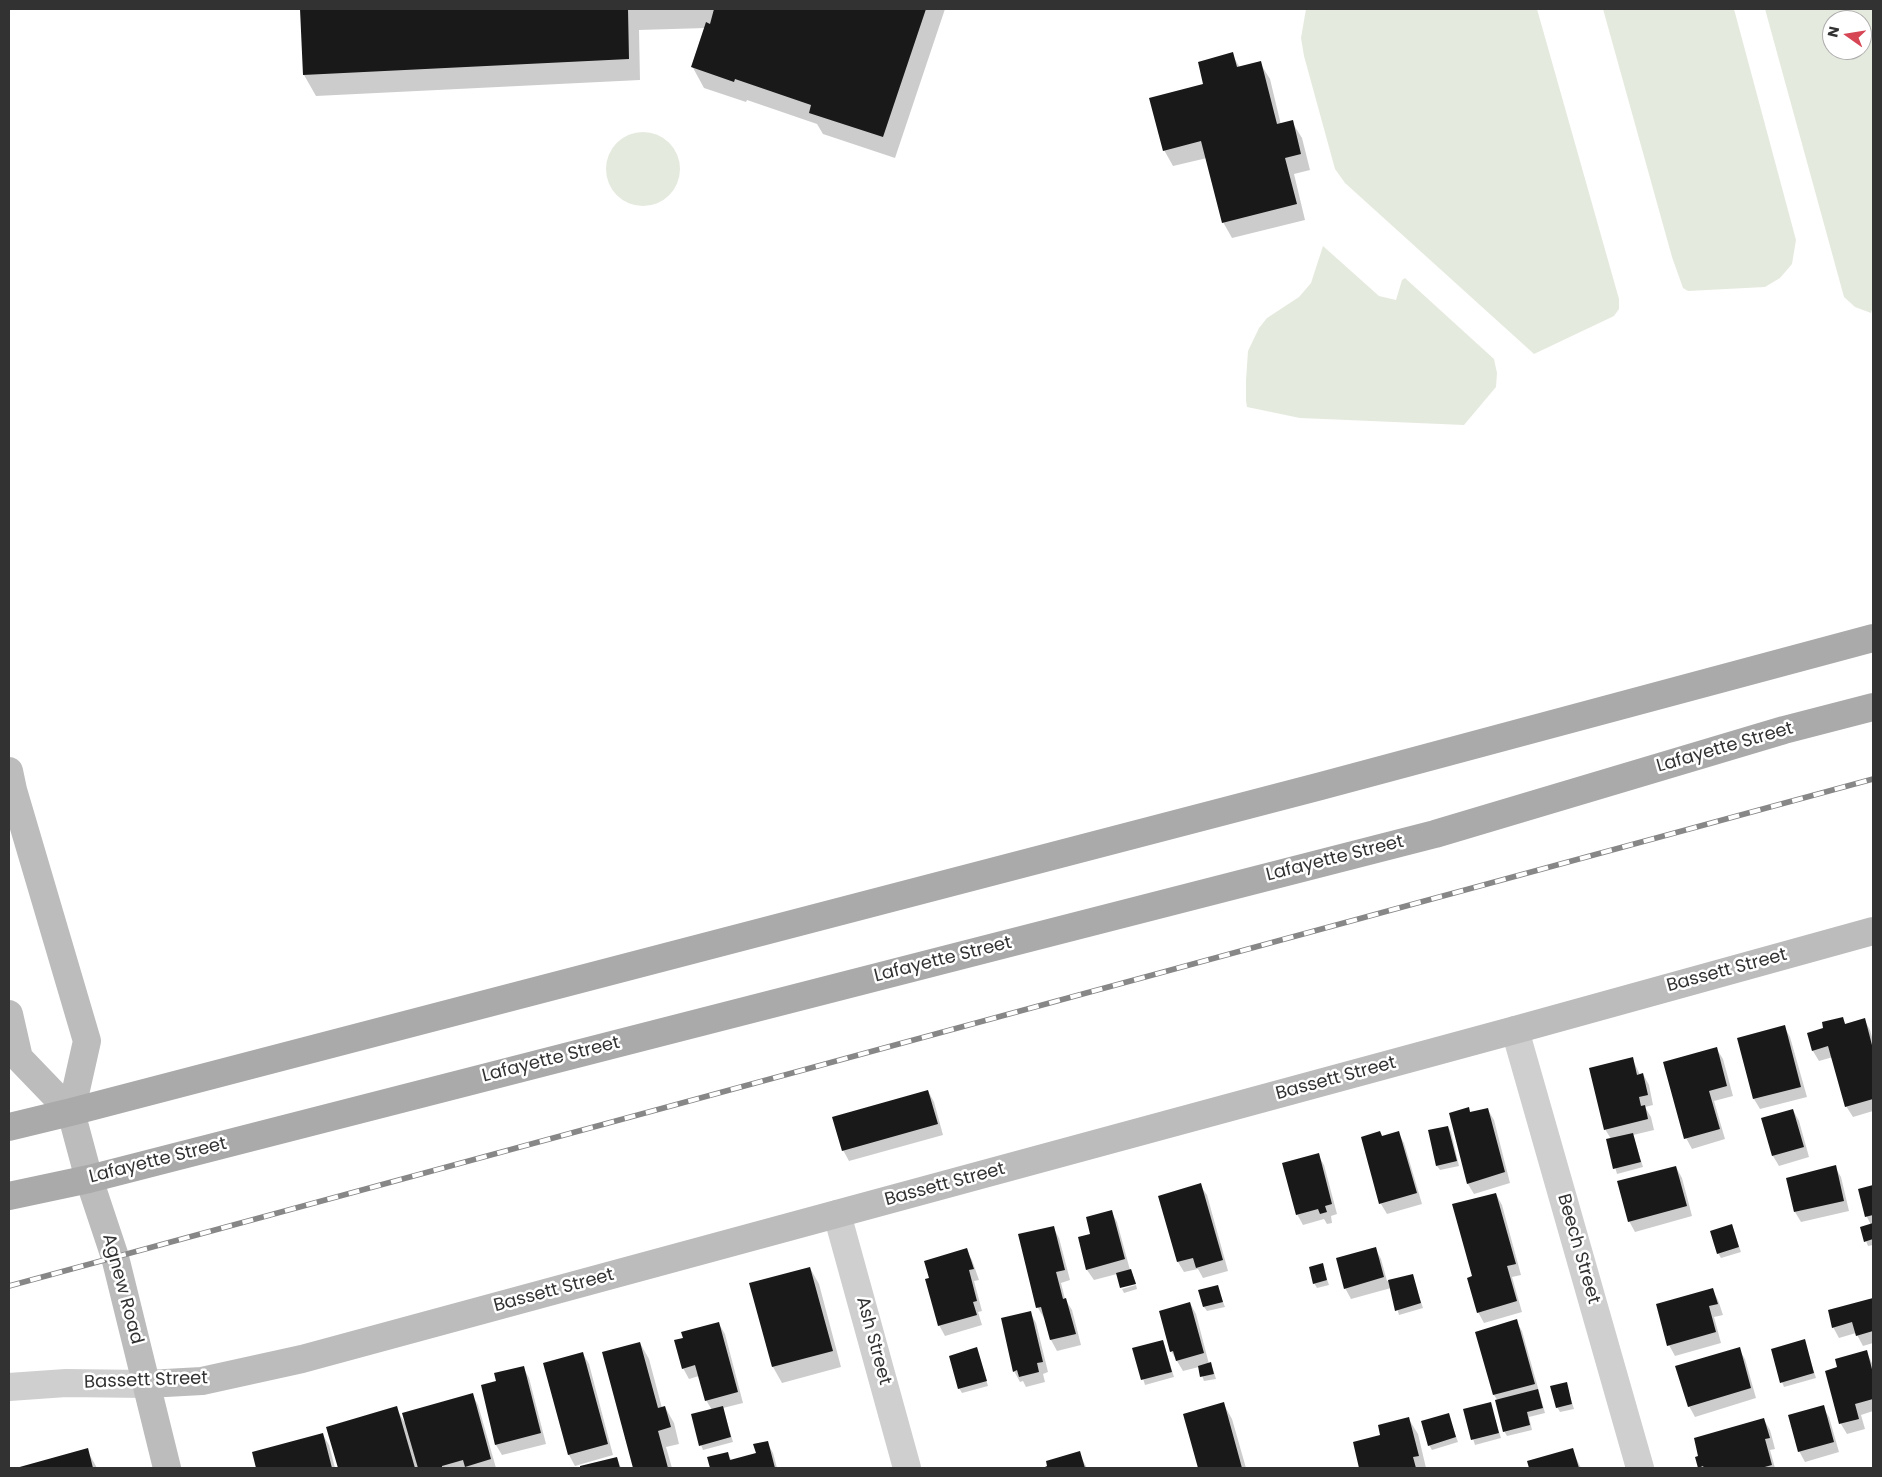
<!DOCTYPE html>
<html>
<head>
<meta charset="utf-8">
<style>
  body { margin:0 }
  #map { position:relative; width:1882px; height:1477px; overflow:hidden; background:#fff; font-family:Poppins,sans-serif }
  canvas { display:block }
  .frame { position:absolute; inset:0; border:10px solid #323232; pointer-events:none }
  .north { position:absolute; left:1822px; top:10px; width:50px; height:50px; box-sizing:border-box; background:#fff; border:1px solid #adadad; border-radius:50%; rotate:283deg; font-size:14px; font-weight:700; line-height:20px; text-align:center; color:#323232 }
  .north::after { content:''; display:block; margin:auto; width:18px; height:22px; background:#d74655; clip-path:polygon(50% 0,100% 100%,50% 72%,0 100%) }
</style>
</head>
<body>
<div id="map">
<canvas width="1882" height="1477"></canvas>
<div class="frame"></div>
<div class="north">N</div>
</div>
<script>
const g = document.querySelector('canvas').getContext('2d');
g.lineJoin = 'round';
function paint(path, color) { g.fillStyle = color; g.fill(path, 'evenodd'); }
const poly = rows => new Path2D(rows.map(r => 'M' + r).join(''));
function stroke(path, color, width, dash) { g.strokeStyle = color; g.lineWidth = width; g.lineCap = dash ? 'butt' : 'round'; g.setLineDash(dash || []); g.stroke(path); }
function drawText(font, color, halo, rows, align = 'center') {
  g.font = font + ' Poppins,sans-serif'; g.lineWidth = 5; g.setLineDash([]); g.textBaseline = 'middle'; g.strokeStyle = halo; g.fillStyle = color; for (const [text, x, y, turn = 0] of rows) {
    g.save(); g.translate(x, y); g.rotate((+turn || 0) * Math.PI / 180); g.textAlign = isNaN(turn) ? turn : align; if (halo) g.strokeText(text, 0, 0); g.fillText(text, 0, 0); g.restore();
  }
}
const green = poly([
  [1306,9,1537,9,1619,299,1619,309,1614,316,1534,354,1345,183,1335,169,1304,56,1301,38],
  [1603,9,1734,9,1796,240,1792,264,1780,278,1765,287,1688,291,1683,288,1672,257],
  [1765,9,1873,9,1873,306,1871,313,1855,307,1844,297],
  [1832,20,1862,20,1862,50,1832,50],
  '606 169a37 37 0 1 1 74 0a37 37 0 1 1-74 0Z',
  [1323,246,1379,296,1396,300,1402,280,1405,278,1494,359,1497,373,1496,387,1464,425,1300,418,1247,407,1246,401,1246,380,1248,351,1259,328,1267,318,1299,297,1311,283]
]);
const shadow = poly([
  [301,9,945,9,895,158,823,134,817,124,747,100,746,102,704,88,692,66,706,28,639,30,640,80,316,96,304,75],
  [1232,54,1240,68,1260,63,1270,79,1281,125,1292,122,1302,138,1310,170,1294,174,1305,220,1232,238,1223,222,1207,158,1173,166,1164,150,1205,85],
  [1842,1018,1846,1025,1864,1019,1870,1030,1873,1041,1873,1111,1853,1117,1846,1106,1833,1057,1819,1061,1813,1051],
  [1784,1026,1790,1037,1807,1097,1760,1109,1754,1099,1738,1039],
  [1716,1048,1723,1059,1733,1096,1714,1101,1725,1139,1692,1149,1686,1138],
  [1632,1058,1640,1075,1643,1074,1649,1085,1653,1105,1645,1107,1651,1117,1654,1130,1633,1135,1643,1167,1617,1174,1608,1140,1611,1139,1605,1129],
  [928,1091,934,1102,943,1135,849,1161,843,1150],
  [1468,1108,1471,1114,1488,1110,1494,1120,1510,1183,1474,1194,1468,1184],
  [1793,1110,1799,1121,1809,1157,1779,1166,1773,1156],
  [1448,1127,1451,1132,1459,1166,1440,1170,1437,1166],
  [1398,1132,1404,1143,1422,1204,1387,1214,1381,1204],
  [1318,1155,1324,1165,1337,1214,1331,1216,1332,1223,1327,1224,1324,1219,1303,1225,1297,1214],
  [1676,1167,1682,1178,1692,1216,1635,1232,1629,1221],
  [1835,1167,1841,1177,1849,1211,1801,1222,1795,1212],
  [1200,1185,1207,1195,1228,1271,1203,1278,1198,1269,1184,1272,1178,1262,1159,1197],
  [1873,1186,1873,1245,1868,1246,1866,1241,1871,1225,1867,1217,1859,1190],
  [1496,1194,1502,1205,1521,1275,1512,1277,1522,1312,1484,1323,1478,1312,1473,1277],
  [1111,1211,1117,1222,1130,1270,1136,1283,1121,1287,1117,1274,1094,1280,1087,1270,1079,1238,1092,1235],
  [1732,1225,1741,1252,1721,1258,1718,1253],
  [1053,1227,1059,1238,1070,1280,1061,1283,1065,1299,1072,1310,1081,1345,1057,1351,1051,1340,1045,1318,1044,1318,1038,1308,1020,1235],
  [1375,1248,1381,1259,1387,1281,1412,1275,1423,1308,1399,1315,1391,1288,1351,1299,1345,1288],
  [966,1250,972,1260,979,1280,974,1281,982,1311,978,1312,982,1325,945,1336,939,1325,930,1279],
  [1322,1265,1329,1285,1317,1288,1314,1283],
  [810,1268,819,1284,841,1367,782,1383,773,1367,751,1284],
  [1136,1285,1137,1289,1124,1293,1122,1289],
  [1217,1286,1225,1307,1207,1311,1204,1307],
  [1712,1289,1718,1300,1723,1315,1714,1317,1721,1343,1675,1356,1669,1345],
  [1873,1299,1873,1343,1863,1346,1856,1333,1839,1338,1833,1327,1829,1311],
  [1190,1303,1196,1314,1209,1364,1213,1369,1216,1379,1204,1381,1199,1367,1183,1371,1171,1351],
  [1030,1312,1036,1323,1048,1372,1043,1374,1045,1382,1026,1387,1023,1381,1020,1382,1014,1371],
  [1516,1321,1522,1331,1545,1413,1529,1417,1532,1430,1507,1436,1504,1431,1498,1401,1494,1395,1476,1333],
  [719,1324,725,1334,743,1403,723,1408,733,1442,703,1450,701,1445,712,1410,706,1400,699,1376,689,1379,683,1368,684,1339],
  [1163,1341,1174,1377,1145,1385,1134,1349],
  [1804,1341,1816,1378,1784,1387,1782,1382],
  [640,1343,649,1359,662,1408,665,1407,674,1423,679,1444,666,1447,672,1468,634,1468,603,1353],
  [977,1349,988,1386,962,1393,959,1388],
  [1739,1349,1745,1359,1756,1398,1695,1417,1689,1406],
  [1866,1351,1873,1365,1873,1411,1861,1415,1865,1429,1847,1434,1841,1424,1839,1368],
  [583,1354,589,1364,613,1455,575,1466,569,1455,545,1364],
  [523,1367,529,1378,546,1444,502,1455,496,1445,482,1386,497,1382],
  [1566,1383,1574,1409,1560,1412,1557,1407],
  [472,1394,478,1405,496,1468,339,1468,327,1428,396,1408,405,1423],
  [1223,1403,1232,1419,1246,1468,1199,1468,1184,1414],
  [1490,1403,1501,1438,1475,1445,1464,1410],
  [1823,1407,1829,1417,1839,1452,1805,1462,1799,1451],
  [1448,1414,1458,1442,1432,1450,1429,1445],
  [1408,1418,1418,1434,1426,1468,1361,1468,1354,1443,1382,1435],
  [1764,1420,1770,1430,1775,1449,1770,1450,1775,1468,1700,1468,1697,1458],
  [323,1435,329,1445,335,1468,258,1468,254,1453],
  [767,1442,773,1453,777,1468,711,1468,709,1458,727,1453,732,1461,757,1454],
  [87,1450,97,1468,19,1468],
  [1572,1450,1581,1468,1531,1468,1529,1462],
  [1079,1453,1087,1468,1045,1468,1049,1467],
  [617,1458,621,1468,582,1468,581,1467]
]);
const building = poly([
  [300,9,628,9,629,59,303,75],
  [714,9,926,9,883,137,809,113,811,105,735,79,734,82,691,67,706,22,710,24],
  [1233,52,1237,67,1261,61,1277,124,1293,120,1301,154,1285,158,1297,204,1222,223,1201,141,1163,151,1149,98,1203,84,1198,62],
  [1843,1017,1845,1024,1865,1018,1873,1049,1873,1099,1845,1107,1828,1046,1812,1051,1807,1033,1823,1028,1822,1022],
  [1785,1025,1801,1087,1753,1099,1737,1038],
  [1717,1047,1727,1086,1709,1091,1720,1129,1684,1139,1663,1062],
  [1633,1057,1637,1075,1643,1073,1648,1095,1639,1097,1641,1106,1645,1105,1648,1119,1604,1130,1589,1068],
  [928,1090,938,1124,842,1151,832,1117],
  [1469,1107,1470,1112,1488,1108,1505,1172,1467,1184,1449,1113],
  [1793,1109,1804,1147,1772,1156,1761,1118],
  [1448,1126,1457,1161,1436,1166,1428,1130],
  [1380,1131,1382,1136,1399,1131,1417,1193,1379,1204,1361,1137],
  [1633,1133,1641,1162,1613,1169,1606,1139],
  [1319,1153,1332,1204,1325,1206,1327,1212,1320,1214,1318,1209,1296,1215,1282,1163],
  [1836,1165,1844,1201,1794,1212,1786,1178],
  [1676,1166,1687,1206,1628,1222,1617,1181],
  [1201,1183,1223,1260,1196,1268,1193,1258,1177,1262,1158,1196],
  [1873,1185,1873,1215,1865,1217,1858,1189],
  [1496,1193,1516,1264,1507,1266,1517,1301,1477,1313,1467,1278,1472,1276,1452,1204],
  [1112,1210,1125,1259,1086,1270,1078,1237,1090,1234,1086,1217],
  [1873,1223,1873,1239,1864,1242,1860,1227],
  [1732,1224,1739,1247,1717,1254,1710,1231],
  [1054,1226,1065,1270,1056,1272,1063,1299,1066,1298,1076,1334,1050,1340,1041,1307,1036,1308,1018,1234],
  [1376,1247,1384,1277,1344,1289,1336,1258],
  [967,1248,974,1269,969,1270,977,1301,973,1302,977,1315,938,1326,925,1279,929,1278,924,1261],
  [1323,1263,1327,1280,1313,1284,1309,1267],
  [810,1267,833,1351,772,1367,749,1283],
  [1131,1269,1136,1284,1120,1288,1116,1273],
  [1413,1274,1421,1303,1395,1311,1388,1280],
  [1218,1285,1223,1302,1203,1307,1198,1290],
  [1713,1288,1718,1304,1709,1306,1716,1332,1667,1346,1656,1304],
  [1873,1298,1873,1331,1856,1336,1852,1322,1832,1328,1828,1310],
  [1190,1302,1204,1353,1176,1361,1173,1351,1170,1352,1159,1311],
  [1031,1311,1043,1362,1037,1363,1039,1372,1019,1377,1017,1370,1013,1372,1001,1318],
  [1517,1319,1535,1384,1493,1395,1475,1332],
  [719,1322,738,1392,705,1401,695,1365,682,1369,674,1340,683,1338,681,1332],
  [1805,1339,1814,1373,1780,1383,1771,1349],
  [1163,1340,1172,1372,1141,1380,1132,1348],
  [640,1342,658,1408,665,1406,671,1427,658,1431,668,1468,633,1468,602,1352],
  [977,1347,987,1381,958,1389,949,1356],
  [1740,1347,1751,1388,1688,1407,1675,1366],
  [1867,1350,1873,1373,1873,1399,1855,1404,1859,1419,1839,1424,1825,1371,1837,1367,1835,1359],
  [583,1352,608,1444,568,1455,543,1363],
  [1211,1362,1214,1374,1200,1377,1198,1366],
  [524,1366,541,1433,495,1445,481,1385,496,1381,494,1373],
  [1567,1382,1572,1404,1556,1408,1550,1386],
  [1538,1389,1543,1408,1527,1412,1530,1425,1503,1432,1495,1400],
  [473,1393,491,1459,465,1467,463,1460,442,1466,442,1468,418,1468,402,1413],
  [1224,1402,1242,1468,1198,1468,1183,1414],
  [1491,1402,1499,1433,1471,1440,1463,1409],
  [1824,1405,1834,1442,1798,1452,1788,1415],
  [397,1406,415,1468,338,1468,326,1427],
  [723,1406,731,1437,699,1446,691,1414],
  [1449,1413,1456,1437,1428,1446,1421,1421],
  [1409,1417,1419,1456,1413,1457,1416,1468,1359,1468,1353,1442,1380,1435,1378,1425],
  [1764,1418,1770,1438,1765,1439,1772,1465,1761,1468,1704,1468,1703,1466,1698,1468,1695,1457,1698,1456,1694,1438],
  [323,1433,332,1468,256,1468,252,1452],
  [768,1441,775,1468,710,1468,707,1457,728,1452,730,1460,756,1453,753,1444],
  [88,1448,93,1468,16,1468],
  [1573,1448,1579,1468,1529,1468,1527,1461],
  [1080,1451,1085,1468,1043,1468,1047,1466,1046,1461],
  [617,1457,620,1468,580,1468,580,1466]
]);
const street = poly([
  [1515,1030,1640,1468],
  [837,1214,907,1468],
  [9,1387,66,1383,147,1384]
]);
const secondary = poly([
  [9,771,13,790,87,1041,71,1112,89,1179,115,1257,167,1468],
  [9,1014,19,1058,71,1112],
  [147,1384,202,1381,302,1359,1515,1030,1873,931]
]);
const primary = poly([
  [9,1127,71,1112,1321,786,1873,638],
  [9,1196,89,1179,1435,834,1784,730,1873,707]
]);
const rail = poly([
  [9,1286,1873,779]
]);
const streetNames = [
  ["Lafayette Street",1725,748,-16],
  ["Lafayette Street",1335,859,-14],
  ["Lafayette Street",943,960,-14],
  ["Bassett Street",1727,971,-15],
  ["Lafayette Street",551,1060,-14],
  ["Bassett Street",1336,1079,-15],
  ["Lafayette Street",158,1161,-14],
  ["Bassett Street",945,1185,-15],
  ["Beech Street",1578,1249,74],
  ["Agnew Road",122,1289,75],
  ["Bassett Street",554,1291,-15],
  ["Ash Street",873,1341,75],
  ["Bassett Street",146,1381,-2]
];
paint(green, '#e5eade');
paint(shadow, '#0003');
paint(building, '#191919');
stroke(street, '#cfcfcf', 28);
stroke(secondary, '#bcbcbc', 28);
stroke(primary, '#aaa', 28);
stroke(rail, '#878787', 5.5);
stroke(rail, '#fff', 4, [11]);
drawText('18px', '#323232', '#fff', streetNames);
</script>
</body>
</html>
